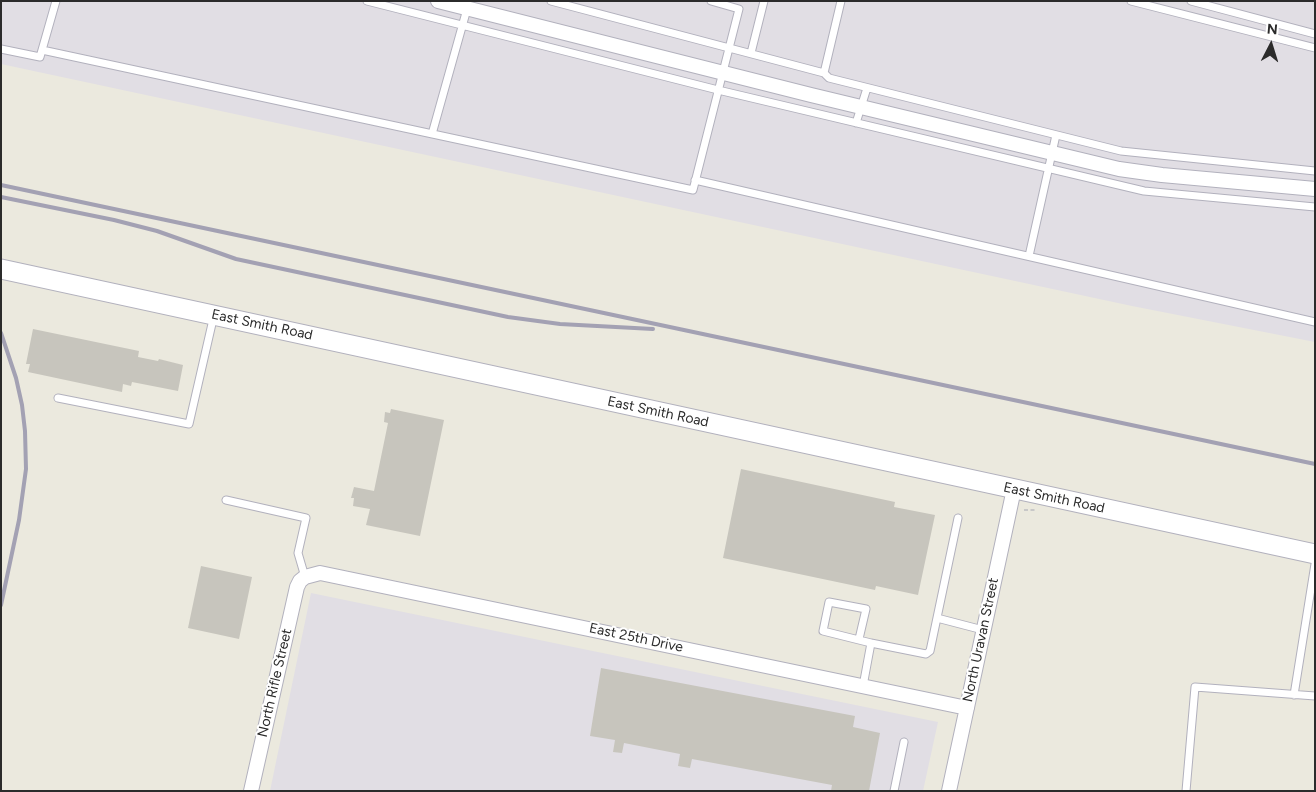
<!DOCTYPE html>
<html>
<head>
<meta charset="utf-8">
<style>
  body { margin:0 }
  #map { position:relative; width:1316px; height:792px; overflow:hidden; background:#ebe9de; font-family:Figtree,sans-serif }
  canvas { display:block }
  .frame { position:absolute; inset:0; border:2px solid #2b2b2b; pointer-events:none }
  .north { position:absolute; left:1246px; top:20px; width:50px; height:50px; -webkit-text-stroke:4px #fff; paint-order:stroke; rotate:5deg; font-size:14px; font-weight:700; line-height:20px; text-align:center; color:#2b2b2b }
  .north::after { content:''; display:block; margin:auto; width:18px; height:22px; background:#2b2b2b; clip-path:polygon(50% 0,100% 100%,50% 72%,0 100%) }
</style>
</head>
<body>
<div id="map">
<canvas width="1316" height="792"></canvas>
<div class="frame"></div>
<div class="north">N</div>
</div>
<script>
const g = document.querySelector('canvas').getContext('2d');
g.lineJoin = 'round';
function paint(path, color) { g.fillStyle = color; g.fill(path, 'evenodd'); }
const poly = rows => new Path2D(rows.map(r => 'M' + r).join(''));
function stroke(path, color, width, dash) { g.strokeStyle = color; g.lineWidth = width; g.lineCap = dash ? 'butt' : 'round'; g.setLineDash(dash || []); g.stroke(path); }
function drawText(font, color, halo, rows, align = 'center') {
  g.font = font + ' Figtree,sans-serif'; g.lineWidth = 4; g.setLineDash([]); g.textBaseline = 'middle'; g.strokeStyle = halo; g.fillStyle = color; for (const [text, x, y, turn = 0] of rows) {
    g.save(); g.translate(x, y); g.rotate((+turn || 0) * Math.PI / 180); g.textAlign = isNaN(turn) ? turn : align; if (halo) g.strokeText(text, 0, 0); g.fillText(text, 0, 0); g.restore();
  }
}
const industrial = poly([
  [1,1,1315,1,1315,342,1132,306,1,64],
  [311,593,938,722,923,791,270,791]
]);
const building = poly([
  [33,329,139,351,138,357,158,361,159,359,183,365,178,391,132,382,131,386,123,384,122,392,28,372,30,364,26,364],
  [391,409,444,420,420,536,366,525,370,509,353,506,354,498,351,498,354,487,374,491,388,423,384,422,385,412,390,413],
  [741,469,895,502,894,507,935,515,918,595,876,586,875,590,723,558],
  [201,566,252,577,239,639,188,628],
  [601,668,855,716,853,727,880,733,869,791,831,791,832,785,692,759,690,768,678,766,680,754,624,743,622,753,613,752,615,740,590,736]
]);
const path = poly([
  [1024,510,1037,510]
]);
const lane = poly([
  [367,1,718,90,1144,191,1315,207],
  [551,1,824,73,841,1],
  [1131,1,1315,48],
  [1191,1,1315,34],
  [1,49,40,57,56,1],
  [42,50,693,190,739,9,711,1],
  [751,53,764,1],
  [824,73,829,78,1121,151,1315,171],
  [856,123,867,88],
  [432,134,467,9],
  [695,180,1315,322],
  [1029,256,1056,135],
  [58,398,189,424,214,315],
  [226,500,306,518,298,553,305,577],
  [937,618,983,630],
  [859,639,866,609,829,602,823,631,871,643,863,686],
  [871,643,926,654,930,651,958,518],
  [1294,695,1315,564],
  [894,791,904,742],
  [1186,791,1195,687,1315,696]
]);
const street = poly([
  [438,1,811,95,1119,169,1162,175,1315,189],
  [251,791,297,587,300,581,305,577,320,573,967,708],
  [949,791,1014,489]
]);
const secondary = poly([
  [1,269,1315,554]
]);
const rail = poly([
  [1,185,1315,464],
  [1,197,114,220,157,231,236,259,508,317,560,324,653,329],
  [1,333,16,378,22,405,25,431,26,469,19,520,1,605]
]);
const streetNames = [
  ["East Smith Road",262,325,12],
  ["East Smith Road",658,412,12],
  ["East Smith Road",1054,498,12],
  ["East 25th Drive",636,638,12],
  ["North Uravan Street",981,640,-78],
  ["North Rifle Street",275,683,-77]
];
paint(industrial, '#e1dee4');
paint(building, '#c7c5bd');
stroke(lane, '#b2b1bd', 9);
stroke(street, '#b2b1bd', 16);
stroke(secondary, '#b2b1bd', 21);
stroke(path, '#c8c8c8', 2, [4, 2.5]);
stroke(lane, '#fff', 7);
stroke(street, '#fff', 14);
stroke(secondary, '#fff', 19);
stroke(rail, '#a3a1b3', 4);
drawText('14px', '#2b2b2b', '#fff', streetNames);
</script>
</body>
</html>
